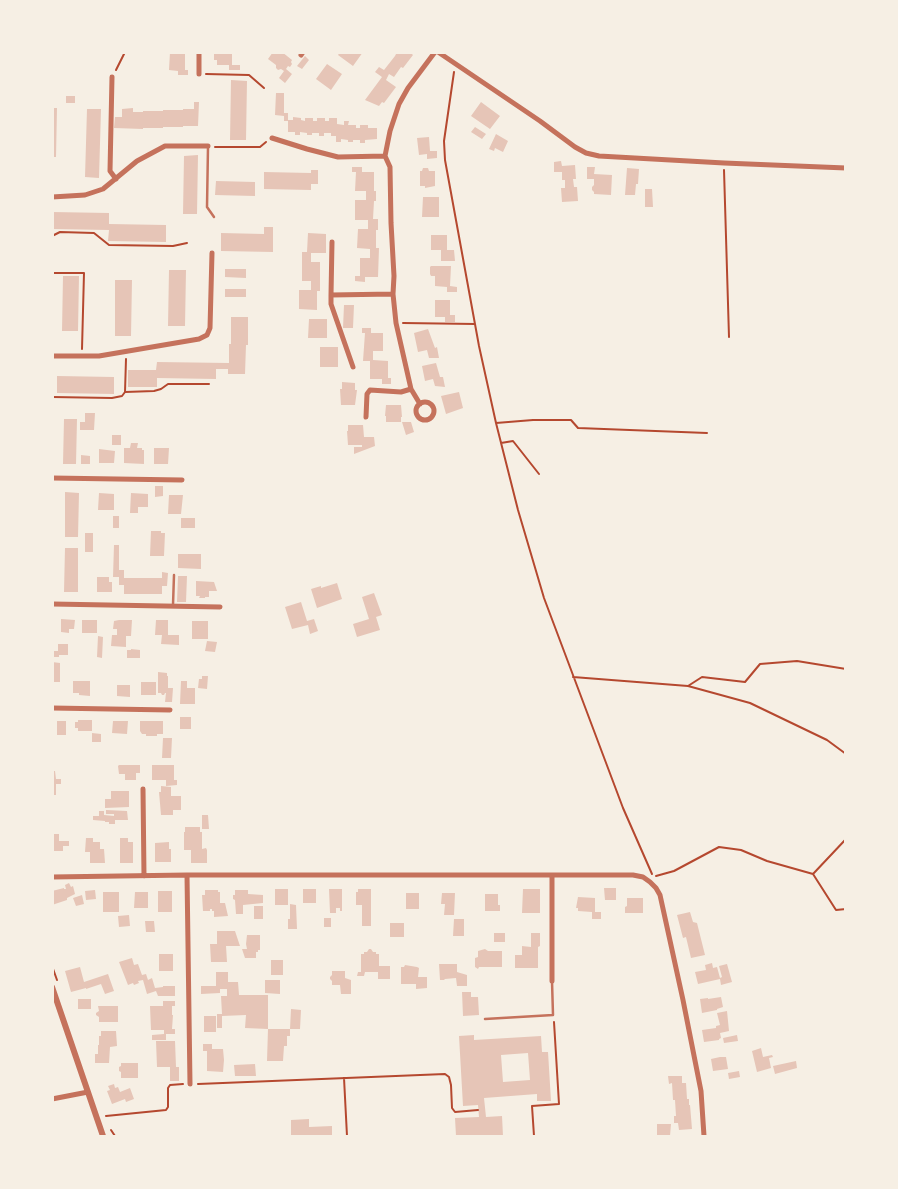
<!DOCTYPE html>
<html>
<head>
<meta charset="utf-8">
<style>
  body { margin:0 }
  #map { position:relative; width:898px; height:1189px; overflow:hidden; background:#f6efe4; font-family:Manrope,sans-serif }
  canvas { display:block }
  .frame { position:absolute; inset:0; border:54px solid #f6efe4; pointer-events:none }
</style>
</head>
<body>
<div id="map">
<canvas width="898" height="1189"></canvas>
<div class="frame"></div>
</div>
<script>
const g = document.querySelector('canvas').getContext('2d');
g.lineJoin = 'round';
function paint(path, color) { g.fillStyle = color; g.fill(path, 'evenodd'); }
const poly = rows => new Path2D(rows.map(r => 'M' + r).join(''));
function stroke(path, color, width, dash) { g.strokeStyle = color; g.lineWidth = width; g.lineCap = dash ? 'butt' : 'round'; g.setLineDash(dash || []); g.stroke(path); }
const building = poly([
  [170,52,185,52,185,70,188,70,188,75,178,75,178,71,169,70],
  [214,52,232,52,232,65,240,65,240,70,229,70,229,65,217,65,217,60,214,60],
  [273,52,282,52,292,60,291,62,292,64,290,67,288,66,286,69,292,74,285,83,279,78,284,71,281,69,278,70,276,68,276,65,268,59],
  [340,52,363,52,353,66,338,55],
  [397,52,410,52,413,55,403,68,401,67,394,77,389,74,386,80,396,87,384,103,382,102,379,106,365,100,382,77,375,72,379,67,384,70,395,56],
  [305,56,309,60,302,69,297,66],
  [327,64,342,74,331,90,316,79],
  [231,80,247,81,246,140,230,140],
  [276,93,284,93,284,113,288,113,288,120,293,120,293,117,301,118,301,120,305,121,305,118,313,118,313,121,317,121,317,118,325,118,325,121,329,121,329,118,337,118,337,124,344,125,344,121,349,121,348,125,356,125,356,128,360,128,360,125,368,125,368,128,377,128,377,139,365,140,365,143,360,143,360,140,353,140,353,142,348,142,348,140,341,139,341,142,336,142,336,136,331,136,331,133,324,133,324,136,319,136,319,133,312,133,312,135,307,135,307,133,300,132,300,135,295,135,295,132,288,132,288,121,284,121,284,116,275,115],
  [66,96,75,96,75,103,66,103],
  [194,102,199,102,198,126,183,126,183,127,163,127,163,128,143,128,143,129,114,128,115,117,122,117,122,109,133,108,133,112,143,112,143,111,163,111,163,110,183,110,183,109,194,109],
  [481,102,500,116,490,129,471,116],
  [52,108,57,108,56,157,52,157],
  [87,109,101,109,99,178,85,177],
  [475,127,486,134,482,139,471,132],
  [496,134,508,141,503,152,495,148,494,151,489,149],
  [429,137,430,151,437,151,437,158,427,159,427,154,419,155,417,138],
  [198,155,197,214,183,214,184,156],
  [561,161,562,166,575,165,576,179,573,179,574,187,577,187,578,201,562,202,561,188,565,188,565,180,562,180,562,172,554,172,554,162],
  [352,167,362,167,362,172,374,172,374,191,376,191,376,201,374,201,373,219,378,219,378,230,376,230,376,248,379,248,378,277,365,277,365,282,355,281,355,276,360,276,360,258,370,258,370,249,357,248,358,229,368,229,368,220,355,220,355,200,366,200,366,191,355,191,356,172,352,172],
  [587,167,595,167,594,174,612,175,611,195,594,194,594,192,592,190,592,187,594,185,594,179,587,179],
  [423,168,428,168,429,171,435,171,435,186,425,188,425,186,420,186,420,171,422,171],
  [627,168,639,169,638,184,636,184,635,195,625,195],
  [311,170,318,170,318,184,311,184,311,190,264,189,264,172,311,173],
  [216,181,255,182,255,196,215,195],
  [645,189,652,189,653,207,645,207],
  [423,197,439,197,439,217,422,217],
  [52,212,109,213,109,224,166,225,166,242,108,241,109,230,52,229],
  [264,227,273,227,273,252,221,251,221,233,264,234],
  [308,233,326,234,326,253,311,253,311,262,320,262,320,291,317,291,317,310,299,309,299,290,311,290,311,281,302,281,302,252,307,252],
  [431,235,447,235,447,250,454,250,455,261,441,261,441,250,431,250],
  [431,266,451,266,450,286,457,287,457,292,447,292,447,287,435,286,435,276,431,276,430,274,430,267],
  [225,269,246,269,246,278,225,277],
  [169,270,186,270,185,326,168,326],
  [63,276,79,276,78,331,62,331],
  [115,280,132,280,131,336,115,336],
  [225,289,246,289,246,297,225,297],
  [435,300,450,300,450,315,455,315,455,322,445,322,445,317,435,317],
  [344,305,354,305,353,328,343,328],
  [231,317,248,317,248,345,246,345,245,374,228,374,228,369,216,369,216,379,157,378,157,387,128,387,128,370,156,370,157,362,229,363,229,344,231,344],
  [309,319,327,319,327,338,308,338],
  [362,328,371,328,371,333,383,333,383,351,373,351,373,360,388,361,388,378,391,378,391,384,382,384,382,379,370,379,370,361,363,361,365,333,362,333],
  [428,329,435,348,437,347,439,358,429,358,427,350,418,352,414,333],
  [320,347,338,347,338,367,320,367],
  [436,363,440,377,443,377,445,387,435,386,433,379,425,381,422,366],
  [57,376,114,377,114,394,57,393],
  [342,382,355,383,355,390,357,390,355,405,341,405,340,389,342,389],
  [459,392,463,408,446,414,441,396],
  [386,405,401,405,402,417,401,417,401,422,386,422,386,416,385,416],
  [85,413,95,413,94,430,80,430,80,422,85,422],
  [64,419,77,419,76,464,63,464],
  [402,422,411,422,414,432,406,435],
  [348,425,363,425,364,437,374,437,375,446,354,454,354,447,362,447,362,445,348,445,347,431,348,431],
  [112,435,121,435,121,445,112,445],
  [131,443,138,443,137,448,142,448,142,450,144,450,144,464,124,463,124,448,130,448],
  [154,448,169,448,168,464,154,464],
  [99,449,115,451,114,463,99,463],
  [81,455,90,456,90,464,81,464],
  [155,486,163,486,163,496,155,497],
  [65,492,79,493,78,537,65,537],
  [99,493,114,494,114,510,98,510],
  [131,493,148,494,148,507,138,507,138,513,130,513],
  [169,495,183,495,181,514,168,514],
  [113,516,119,516,119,528,113,528],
  [181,518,195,518,195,528,181,528],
  [151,531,161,531,161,533,165,533,164,556,150,556],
  [85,533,93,533,93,552,85,552],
  [114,545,119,545,119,570,124,570,124,578,162,578,162,572,168,573,167,586,162,586,162,594,124,594,124,585,119,585,119,577,113,577],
  [65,548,78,548,78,592,64,592],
  [178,554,201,554,201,569,178,568],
  [178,576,187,576,186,602,177,602],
  [97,577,109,577,109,582,112,582,112,592,97,592],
  [196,581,214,582,217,591,209,591,209,597,205,597,205,598,199,598,200,596,196,596],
  [337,583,342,599,317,608,311,589,321,586,321,588],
  [374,593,382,615,376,617,380,630,357,637,353,624,369,619,362,597],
  [301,602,307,621,314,619,318,631,310,634,308,625,292,629,285,607],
  [61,619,75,620,74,629,69,629,69,633,61,632],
  [82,620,97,620,97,633,82,633],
  [119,620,132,620,131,636,126,636,126,647,111,646,112,635,117,635,117,629,113,629,114,621],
  [156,620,168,620,168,635,179,635,179,645,161,644,162,635,155,635],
  [192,621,208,621,208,639,192,639],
  [98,636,103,637,102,658,97,657],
  [207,641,217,642,215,652,205,651],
  [58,644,68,644,68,655,59,655,59,657,52,657,52,651,58,651],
  [131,649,140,650,140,658,127,658,127,650,131,650],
  [52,662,60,663,60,682,54,682,54,675,52,675],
  [158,672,167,673,167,676,168,676,168,688,173,688,172,702,165,702,166,693,165,693,164,695,162,695,161,693,158,693],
  [202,676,208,676,207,689,198,688,199,679,202,679],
  [73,681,90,681,90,696,79,695,79,693,73,693],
  [181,681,187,681,187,688,195,688,195,704,180,704],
  [141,682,156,682,156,695,141,695],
  [117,685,130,685,130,697,117,696],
  [180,717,191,717,191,729,180,729],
  [78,720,92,720,92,731,78,731,78,728,75,728,75,722,78,722],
  [57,721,66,721,66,735,57,735],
  [113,721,128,721,127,734,112,733],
  [140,721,163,721,163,734,157,734,157,736,146,736,146,734,142,734,140,731],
  [92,733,101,734,101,742,92,742],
  [163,738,172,738,171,758,162,758],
  [119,765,140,765,140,773,136,773,136,780,125,780,125,774,119,774,118,766],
  [152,765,174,765,174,780,177,780,177,785,166,786,166,780,152,780],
  [52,771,55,771,56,779,61,779,61,784,56,784,56,795,52,795],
  [161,786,171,787,171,796,181,796,181,810,173,810,173,815,161,815,159,792,161,792],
  [111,791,129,791,129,807,105,808,105,799,111,799],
  [106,810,127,811,128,820,115,820,115,824,109,824,109,822,105,822,105,821,93,820,93,816,99,816,99,811,104,811,104,815,114,816,114,814,106,814],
  [202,815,208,815,209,829,202,829],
  [185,827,200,827,200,832,202,832,202,849,206,848,207,850,207,863,191,863,191,850,184,850,184,832,185,832],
  [52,834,59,834,59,841,69,841,69,846,63,846,63,851,52,851,52,843,54,843],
  [86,838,93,838,93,842,100,842,100,849,104,849,105,863,90,863,90,852,85,852],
  [120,838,128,838,128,842,133,842,133,863,120,863],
  [169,842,169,849,171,849,171,862,155,862,155,843],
  [69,883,71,887,73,886,75,894,67,898,67,900,52,905,52,891,64,888,64,889,66,889,65,885],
  [604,888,616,888,616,900,605,900],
  [275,889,288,889,288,905,275,905],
  [303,889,316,889,316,903,303,903],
  [329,889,342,889,342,911,340,911,340,908,336,908,336,913,330,913],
  [358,889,371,889,371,926,362,926,362,905,356,905,356,892,358,892],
  [523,889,540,889,540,913,522,913],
  [95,890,96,899,86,900,85,891],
  [205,890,218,890,218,892,220,892,220,903,225,903,228,916,214,917,214,911,212,911,212,909,210,909,210,911,203,911,202,895,205,895],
  [235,890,248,890,248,894,263,895,263,903,243,905,243,914,236,914,235,900,233,899,233,895,235,895],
  [158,891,172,891,172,912,158,912],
  [103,892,119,892,119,912,103,912],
  [135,892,148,892,148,908,134,908],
  [406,893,419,893,419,909,406,909],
  [442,893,455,893,454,915,444,915,445,904,441,904],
  [485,894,498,894,498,905,500,905,500,911,485,911],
  [82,895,84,904,76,906,73,898],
  [578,897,595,898,595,912,601,912,601,919,592,919,592,912,578,911,578,908,576,908],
  [627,898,643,898,643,913,625,913,625,907,627,906],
  [290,904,296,905,297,929,288,929,288,919,290,919],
  [254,906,263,906,263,919,254,919],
  [690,912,693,922,697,923,705,955,691,958,686,937,683,938,677,915],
  [129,915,130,926,119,927,118,916],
  [324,918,331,918,331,927,324,927],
  [454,919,464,919,464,936,453,936],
  [145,921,154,921,155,932,146,932],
  [390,923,404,923,404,937,390,937],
  [217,931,235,931,240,946,226,946,227,962,211,962,210,944,217,944],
  [494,933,505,933,505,942,494,942],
  [531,933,540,933,540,946,538,947,538,968,515,968,515,955,522,955,522,946,531,947],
  [247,935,260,935,260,950,258,950,258,952,256,952,256,958,245,958,242,949,247,949,246,944],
  [369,949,371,949,373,952,376,952,376,954,379,954,379,966,390,966,390,979,378,979,378,972,365,972,364,976,357,976,358,972,361,972,361,954,364,954,364,952,367,952],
  [485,949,488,951,502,951,502,967,479,967,478,969,475,967,475,958,478,957,478,951],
  [159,954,173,954,173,971,159,971],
  [132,958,134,965,138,964,142,975,146,974,148,980,152,978,155,988,163,987,163,986,175,986,175,996,158,996,156,991,147,994,143,980,138,981,139,983,134,985,133,983,128,985,119,962],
  [271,960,283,960,283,975,271,975],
  [712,963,713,968,717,967,720,978,722,977,719,966,727,964,732,982,721,985,720,979,698,984,695,972,706,970,705,965],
  [439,964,457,964,457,972,467,975,467,986,457,986,456,978,445,979,444,980,440,980],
  [405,965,417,967,419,968,418,977,427,977,427,988,416,989,416,984,401,984,401,967,404,967],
  [80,967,84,982,108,974,114,991,105,994,101,984,86,989,86,988,71,992,65,971],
  [332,971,345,971,345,978,351,980,351,994,341,994,340,985,332,985,332,981,330,979,330,977,332,975],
  [216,972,228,972,228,982,238,982,239,995,268,995,268,1029,245,1028,246,1015,222,1016,222,1028,217,1028,217,1014,222,1014,221,996,227,996,227,989,220,989,220,993,201,994,201,986,216,986],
  [265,980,280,980,280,994,265,993],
  [462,992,471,992,471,997,478,997,479,1015,463,1016],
  [721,997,723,1007,717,1009,717,1010,702,1013,700,999,708,998,708,999],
  [78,999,91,999,91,1009,78,1009],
  [163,1001,175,1001,175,1006,172,1006,172,1015,173,1015,172,1029,175,1029,175,1034,166,1034,166,1040,152,1040,152,1035,164,1034,164,1030,151,1030,150,1006,163,1006],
  [98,1006,118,1006,118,1022,99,1022,99,1017,96,1015,96,1013,99,1011],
  [291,1009,301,1010,300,1029,290,1029],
  [727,1011,729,1031,720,1033,721,1038,719,1039,719,1040,704,1042,702,1030,716,1028,716,1026,720,1025,717,1013],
  [204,1016,216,1016,216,1032,204,1032],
  [268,1029,290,1029,290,1036,287,1036,287,1046,284,1046,283,1061,267,1061],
  [101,1031,116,1031,117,1046,110,1047,109,1063,95,1063,95,1054,98,1054,98,1045,99,1045,99,1036,101,1036],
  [474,1035,474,1040,541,1036,542,1052,548,1052,551,1101,537,1101,537,1094,484,1098,486,1117,502,1116,503,1136,456,1136,455,1118,479,1117,478,1105,463,1106,459,1036],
  [528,1053,530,1080,503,1082,501,1055],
  [737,1035,738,1041,724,1043,723,1038],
  [156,1041,175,1041,176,1067,179,1067,179,1081,170,1081,170,1067,157,1067],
  [203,1044,212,1044,212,1049,223,1049,224,1060,223,1072,207,1071,207,1051,203,1051],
  [761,1048,763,1057,772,1055,773,1057,769,1058,771,1068,757,1072,752,1051],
  [720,1057,726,1057,728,1069,713,1071,711,1059],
  [796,1061,797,1068,775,1074,773,1066],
  [121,1063,138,1063,138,1078,121,1078,121,1072,119,1071,119,1067,121,1066],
  [255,1064,256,1076,235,1076,234,1065],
  [739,1071,740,1077,729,1079,728,1073],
  [668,1076,682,1076,682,1083,686,1083,687,1099,689,1099,689,1105,690,1105,692,1129,679,1130,678,1123,674,1123,674,1116,676,1116,675,1100,673,1100,672,1083,669,1084],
  [114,1084,115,1088,118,1087,120,1092,130,1088,134,1099,126,1102,125,1099,112,1104,107,1091,110,1090,108,1086],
  [309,1119,309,1127,332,1126,332,1136,291,1136,291,1120],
  [657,1124,671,1124,670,1136,657,1136]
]);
const path = poly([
  [116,70,125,52],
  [454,72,444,141,445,160,479,346,496,423,518,510,544,598,623,808,652,874],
  [206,74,249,75,264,88],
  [215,147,260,147,266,142],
  [724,170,729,337],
  [52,236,60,232,94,233,109,245,173,246,187,243],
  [52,273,84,273,82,349],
  [403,323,475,324],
  [125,392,126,359],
  [52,397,112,398,122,396,125,392,154,391,161,389,168,384,209,384],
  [496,423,533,420,571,420,578,428,707,433],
  [501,443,513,441,539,474],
  [573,677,688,686,750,703,827,740,846,754],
  [688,686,702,677,745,682,760,664,797,661,846,669],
  [813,874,846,839],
  [656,876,674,871,719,847,741,850,767,861,813,874,836,910,846,909],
  [52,966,57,980],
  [344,1078,347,1136],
  [198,1084,445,1074,449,1077,451,1085,452,1108,455,1112,478,1110],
  [106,1116,166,1110,168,1107,168,1088,170,1085,183,1084],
  [111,1130,115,1136],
  [534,1136,532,1106,559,1104,554,1022]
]);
const service = poly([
  [208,147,207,207,214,217],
  [173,605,174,575],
  [485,1019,553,1015,552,981]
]);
const minor = poly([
  [438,52,540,121,575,147,586,153,599,156,724,163,846,168],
  [301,55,303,52],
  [199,74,199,52],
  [112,77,110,171,116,179],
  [272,138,307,149,338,157,385,156],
  [52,197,85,195,103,189,137,161,165,146,208,146],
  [332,242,331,295,393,294],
  [331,295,331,304,353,367],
  [52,356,99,356,199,339,207,335,210,328,212,253],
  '416 411a9 9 0 1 1 18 0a9 9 0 1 1-18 0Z',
  [420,404,411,389,396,323,393,294,394,276,391,223,390,167,385,156,390,131,399,104,408,88,435,52],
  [366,417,367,394,370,390,401,392,411,389],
  [52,478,182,480],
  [52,604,220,607],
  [52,708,170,710],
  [143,789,144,876],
  [187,875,190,1084],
  [552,876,552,981],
  [52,877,187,875,633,875,643,877,650,882,656,888,660,895,683,1000,701,1091,704,1136],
  [52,1099,88,1092]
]);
const tertiary = poly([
  [52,987,103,1136]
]);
paint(building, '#e6c5b7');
stroke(path, '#b5482f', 2);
stroke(service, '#c5725c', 2.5);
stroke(minor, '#c5725c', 5);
stroke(tertiary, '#c5725c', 6);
</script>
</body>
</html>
